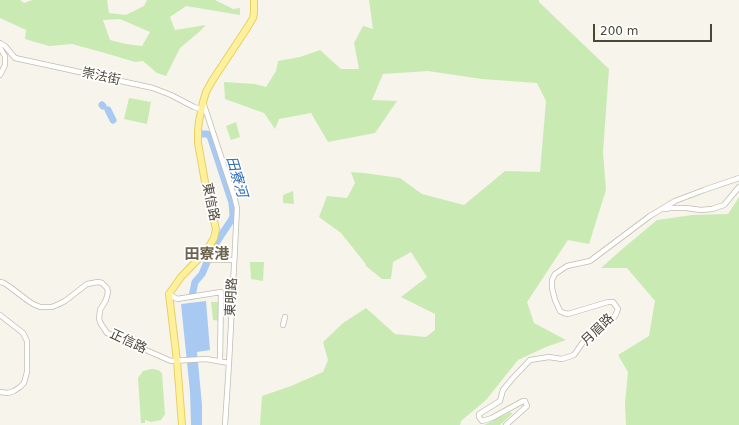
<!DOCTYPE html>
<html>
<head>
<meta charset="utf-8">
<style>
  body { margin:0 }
  #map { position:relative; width:739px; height:425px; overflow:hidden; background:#f6f4eb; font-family:"DejaVu Sans",sans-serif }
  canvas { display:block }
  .scale { position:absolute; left:593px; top:24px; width:119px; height:18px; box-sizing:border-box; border:2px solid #4a4638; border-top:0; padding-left:5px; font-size:12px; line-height:14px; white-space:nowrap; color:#4a4638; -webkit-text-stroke:3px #fff; paint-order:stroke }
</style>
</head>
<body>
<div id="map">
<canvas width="739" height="425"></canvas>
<div class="scale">200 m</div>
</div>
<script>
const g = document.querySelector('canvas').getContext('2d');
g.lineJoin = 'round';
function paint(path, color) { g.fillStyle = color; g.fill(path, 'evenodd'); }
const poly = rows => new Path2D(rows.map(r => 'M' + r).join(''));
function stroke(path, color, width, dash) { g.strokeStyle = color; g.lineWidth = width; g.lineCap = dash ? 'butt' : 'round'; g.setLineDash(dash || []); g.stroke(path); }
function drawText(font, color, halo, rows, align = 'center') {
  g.font = font + ' "DejaVu Sans","Noto Sans TC",sans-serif'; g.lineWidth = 3.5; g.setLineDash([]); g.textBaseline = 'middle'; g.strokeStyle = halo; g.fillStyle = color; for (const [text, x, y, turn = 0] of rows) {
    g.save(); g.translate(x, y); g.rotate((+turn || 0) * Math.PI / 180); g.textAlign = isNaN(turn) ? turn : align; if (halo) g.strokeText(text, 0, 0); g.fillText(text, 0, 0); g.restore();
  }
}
const green = poly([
  [0,0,20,0,24,3,32,0,107,0,109,13,126,15,144,6,147,0,215,0,233,9,240,8,240,15,186,6,170,17,175,30,206,25,199,32,180,48,166,76,157,73,143,61,135,62,105,53,72,44,49,46,25,39,26,30,0,18],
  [120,19,150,32,142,46,126,44,110,40,103,20],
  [369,0,539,0,539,2,609,69,603,152,606,190,589,244,568,240,527,302,534,323,566,340,546,347,518,360,486,400,461,421,460,425,260,425,262,396,291,386,323,372,328,360,323,342,343,323,366,308,395,334,426,337,435,330,435,314,401,297,427,277,411,252,393,262,391,279,382,279,366,266,365,263,341,233,319,217,327,196,347,198,355,183,351,172,364,173,400,178,422,194,464,205,505,171,540,172,546,101,537,83,482,79,428,71,383,74,372,100,397,101,375,133,328,142,311,113,279,119,275,129,264,113,225,99,224,82,255,84,266,87,276,71,278,61,300,57,320,50,341,69,359,69,354,43,363,26,373,29],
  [129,98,151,102,147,124,124,119],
  [236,122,240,137,231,140,226,126],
  [293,191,294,204,283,203,283,195],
  [739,197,739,425,626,425,625,403,628,372,618,355,649,336,655,301,627,268,601,268,620,251,657,220,692,215,728,214],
  [250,262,264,262,263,281,251,279],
  [211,302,221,302,221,321,213,320],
  [151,369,154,369,160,371,162,374,165,414,161,420,151,422,145,420,145,423,141,423,138,378,143,371],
  [511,412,512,414,500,425,484,425]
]);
const water = poly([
  [206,301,210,350,197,352,202,405,202,425,191,425,190,392,181,304]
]);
const river = poly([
  [102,105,103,106],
  [108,110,113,120],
  [192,296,195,282,202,274,214,246,232,219,233,215,232,203,210,136,207,134,201,134]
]);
const minor = poly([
  [0,43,5,46,15,58,153,88,171,95,194,107,204,110],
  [0,48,5,56,5,65,0,75],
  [203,102,234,196,237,208,229,363,225,425],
  [665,209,670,208,686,208,701,210,712,209,724,205,739,187],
  [201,257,205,259,211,260,234,260],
  [0,282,4,283,10,287,27,300,33,304,40,307,52,307,59,304,65,301,87,284,98,282,102,283,107,288,108,292,106,300,100,310,99,319,101,324,107,333,171,361,206,359,229,363],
  [169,294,177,299,221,292,220,361],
  [0,315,23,333,27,341,27,372,24,383,20,387,14,391,8,393,0,392],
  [283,325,285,317],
  [506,425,527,406,525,401,523,401,492,418,482,421,479,417,479,414,500,401,503,390,512,379,530,360,549,357,562,359,574,355,588,335,613,319,616,314,618,309,613,302,608,302,568,314,564,313,560,311,555,300,552,288,552,280,555,274,567,266,590,261,650,216,675,201,704,190,739,178]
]);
const major = poly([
  [182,425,177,361,169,294,181,277,207,250,214,238,216,229,207,193,198,143,198,130,199,121,203,102,206,92,212,81,247,28,253,18,254,13,254,0]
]);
const streetNames = [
  ["崇法街",101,77,12],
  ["東信路",210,202,78],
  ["東明路",232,297,-87],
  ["月眉路",598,330,-44],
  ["正信路",128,342,25]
];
const waterNames = [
  ["田寮河",236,177,73]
];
const quarterNames = [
  ["田寮港",207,255]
];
paint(green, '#caeab4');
paint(water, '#a8caf2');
stroke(river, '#a8caf2', 7);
stroke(minor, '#c2bdad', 6);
stroke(major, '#e6d168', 8);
stroke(minor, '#fff', 4.5);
stroke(major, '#fff09b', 6);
drawText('13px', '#4a4638', '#fff', streetNames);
drawText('italic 14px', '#2e6cba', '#fff', waterNames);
drawText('bold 15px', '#6d654f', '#fff', quarterNames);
</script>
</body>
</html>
